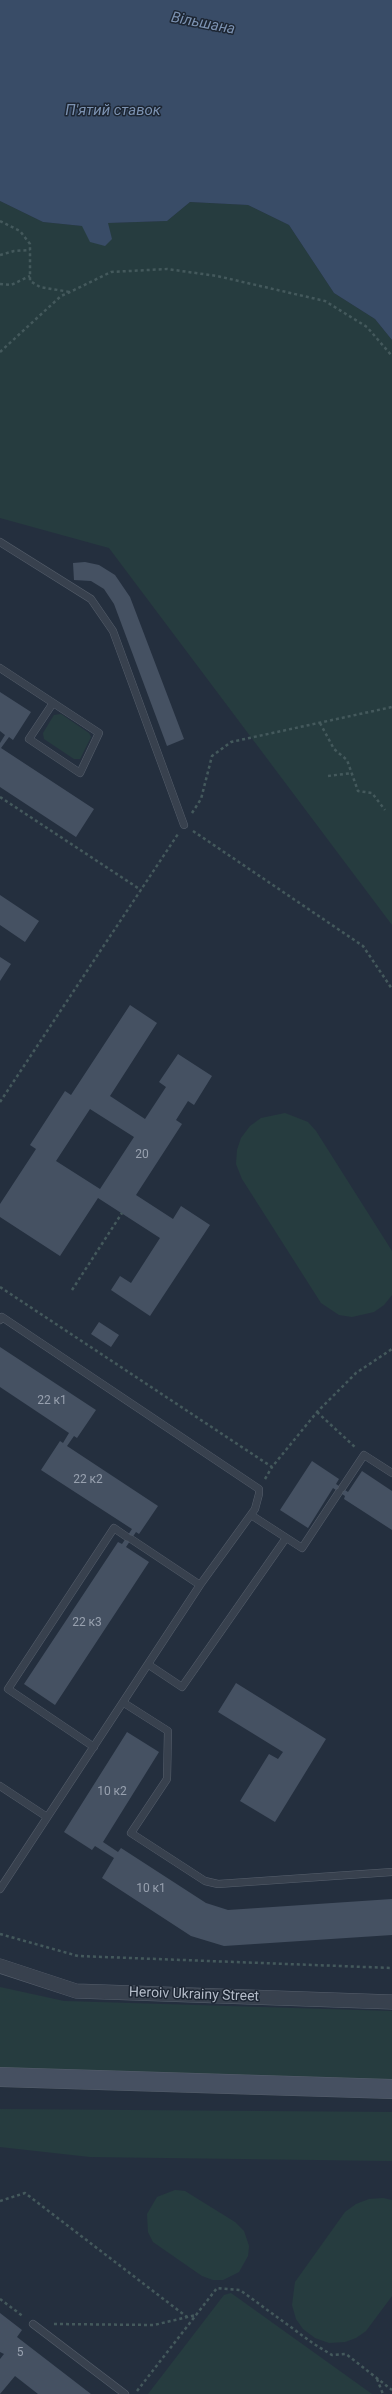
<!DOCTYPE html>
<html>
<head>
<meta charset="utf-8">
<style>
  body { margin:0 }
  canvas { display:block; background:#242f3e }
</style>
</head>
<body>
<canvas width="392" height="2394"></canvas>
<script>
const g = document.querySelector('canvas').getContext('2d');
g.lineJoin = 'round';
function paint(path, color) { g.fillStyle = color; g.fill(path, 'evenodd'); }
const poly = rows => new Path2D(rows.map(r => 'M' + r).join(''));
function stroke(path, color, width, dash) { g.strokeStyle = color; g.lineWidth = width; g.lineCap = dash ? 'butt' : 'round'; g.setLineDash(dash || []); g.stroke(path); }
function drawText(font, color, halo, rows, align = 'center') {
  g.font = font + ' Roboto,sans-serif'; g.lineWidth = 3; g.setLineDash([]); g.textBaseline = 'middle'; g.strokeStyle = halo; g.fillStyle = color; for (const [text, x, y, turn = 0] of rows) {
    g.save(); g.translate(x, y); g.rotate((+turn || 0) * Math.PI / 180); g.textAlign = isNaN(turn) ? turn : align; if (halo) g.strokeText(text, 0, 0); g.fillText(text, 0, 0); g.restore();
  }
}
const green = poly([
  [0,201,43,222,82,226,107,223,167,221,190,202,248,205,289,225,334,293,375,319,392,340,392,925,109,548,0,518],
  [61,714,89,733,91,737,80,759,74,759,44,739,43,733,54,715],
  [285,1113,308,1122,316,1131,392,1251,392,1295,384,1305,374,1312,352,1317,339,1315,321,1303,242,1179,236,1164,237,1150,241,1138,250,1126,261,1118],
  [0,1987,64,2001,392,2011,392,2081,0,2069],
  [0,2109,392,2112,392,2161,90,2157,0,2147],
  [175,2190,185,2191,235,2222,244,2231,249,2246,248,2256,239,2272,223,2280,213,2280,202,2276,153,2242,148,2232,147,2214,157,2197],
  [383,2198,392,2200,392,2296,366,2331,356,2338,345,2342,329,2343,315,2338,303,2329,296,2319,292,2305,295,2282,345,2212,356,2204,369,2199],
  [231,2293,372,2394,148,2394,224,2295]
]);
const water = poly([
  [0,0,392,0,392,340,375,319,334,293,289,225,248,205,190,202,167,221,108,223,112,239,105,246,90,242,82,226,43,222,0,201]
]);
const building = poly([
  [85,562,99,565,115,575,130,597,184,739,167,746,114,604,104,589,91,581,74,580,73,563],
  [0,692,31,712,13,740,9,737,1,748,94,809,76,837,0,787,0,743,5,735,0,731],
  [0,895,39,921,25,942,0,925],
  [0,957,11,964,0,981],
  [130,1005,157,1023,110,1096,145,1119,166,1087,159,1082,178,1054,212,1076,194,1105,188,1101,176,1120,182,1124,136,1195,173,1219,181,1206,210,1225,150,1316,111,1290,120,1276,131,1283,160,1238,98,1198,60,1256,0,1217,0,1204,36,1149,30,1145,65,1091,71,1095],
  [90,1109,134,1137,100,1189,56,1161],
  [99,1322,119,1335,111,1347,91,1334],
  [0,1347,96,1410,77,1438,74,1436,67,1446,158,1506,139,1534,136,1532,126,1547,149,1562,55,1705,24,1684,118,1542,122,1544,132,1529,41,1470,60,1441,63,1443,69,1433,0,1387],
  [312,1461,339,1479,336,1484,348,1492,362,1471,392,1491,392,1530,344,1499,345,1496,333,1488,308,1528,280,1510],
  [236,1683,326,1739,275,1822,240,1801,269,1754,278,1759,283,1752,218,1712],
  [127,1732,159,1752,103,1842,118,1852,121,1848,206,1903,228,1910,392,1899,392,1935,224,1946,191,1936,102,1878,114,1858,95,1846,92,1850,64,1832],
  [0,2313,22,2330,17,2337,91,2394,38,2394,15,2376,0,2394,0,2359,4,2354,0,2352]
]);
const path = poly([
  [0,221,20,231,30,244,30,281,40,287,70,292],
  [0,255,14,251,30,250],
  [0,284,11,285,30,276],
  [0,352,61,296,70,292,111,272,167,269,217,276,325,301,367,327,392,356],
  [320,723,334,749,347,760,358,791,372,793,385,810],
  [328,776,352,773],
  [0,797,141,890],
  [192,813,201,799,212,756,231,742,392,707],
  [193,831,363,946,392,989],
  [0,1102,178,834],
  [0,1287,272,1467,317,1412,356,1373,392,1349],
  [72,1290,122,1213],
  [317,1412,356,1448],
  [265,1479,272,1467],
  [0,1934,78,1956,392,1968],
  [0,2201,25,2193,187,2317],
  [0,2299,24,2317],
  [54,2324,154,2325,196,2315],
  [377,2379,383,2394],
  [137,2391,217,2288,240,2290,314,2344,332,2355,346,2354,392,2390]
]);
const service = poly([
  [0,542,91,599,113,631,184,825],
  [0,668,99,733,80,773,29,739,53,703],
  [0,1320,2,1317,259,1489,259,1494,255,1509,200,1585,0,1889],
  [342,1488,364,1455,392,1473],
  [251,1515,302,1548,339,1492],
  [131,1539,200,1585],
  [149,1665,182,1687,286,1538],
  [124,1703,168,1731,167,1779,131,1833,205,1881,218,1884,392,1872],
  [94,1747,8,1689,114,1528,127,1537],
  [0,1786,47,1817],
  [33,2324,125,2394]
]);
const minor = poly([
  [0,1966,76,1991,392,2002]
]);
const secondary = poly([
  [0,2077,392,2089]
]);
const numberNames = [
  ["20",142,1155],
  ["22 к1",52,1401],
  ["22 к2",88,1480],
  ["22 к3",87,1623],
  ["10 к2",112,1792],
  ["10 к1",151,1889],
  ["5",20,2353]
];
const streetNames = [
  ["Heroiv Ukrainy Street",194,1995,2]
];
const waterNames = [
  ["Вільшана",203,24,11],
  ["П'ятий ставок",113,111]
];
paint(green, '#263c3f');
paint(water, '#394c67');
paint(building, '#455162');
stroke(service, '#565f6c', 8);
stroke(minor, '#565f6c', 15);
stroke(secondary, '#565f6c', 20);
stroke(path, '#44595c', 2.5, [3, 3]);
stroke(service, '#38414e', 7);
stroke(minor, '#38414e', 14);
stroke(secondary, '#465061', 19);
drawText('12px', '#98a1af', null, numberNames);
drawText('14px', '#b4bcc9', '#1d2633', streetNames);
drawText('italic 15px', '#7c92b1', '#1d2633', waterNames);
</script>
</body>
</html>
